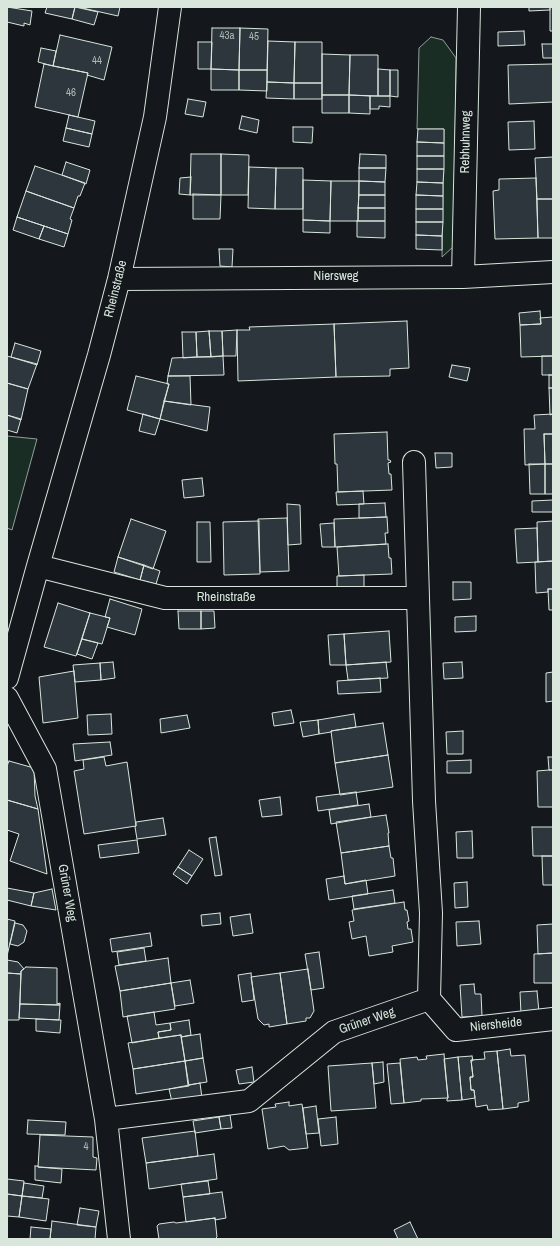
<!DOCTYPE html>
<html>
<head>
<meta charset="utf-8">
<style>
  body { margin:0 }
  #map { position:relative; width:560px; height:1246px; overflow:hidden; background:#14181c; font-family:"Archivo Narrow",sans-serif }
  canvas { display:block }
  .frame { position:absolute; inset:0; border:8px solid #d8e6dc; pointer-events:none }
</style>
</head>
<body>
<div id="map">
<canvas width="560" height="1246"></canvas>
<div class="frame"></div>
</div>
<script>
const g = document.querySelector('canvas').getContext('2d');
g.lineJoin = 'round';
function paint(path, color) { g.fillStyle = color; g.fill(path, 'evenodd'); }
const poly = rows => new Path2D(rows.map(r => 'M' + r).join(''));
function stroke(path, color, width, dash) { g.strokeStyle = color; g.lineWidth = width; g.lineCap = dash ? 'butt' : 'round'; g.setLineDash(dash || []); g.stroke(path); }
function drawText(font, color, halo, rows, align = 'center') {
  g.font = font + ' "Archivo Narrow",sans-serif'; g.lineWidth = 3; g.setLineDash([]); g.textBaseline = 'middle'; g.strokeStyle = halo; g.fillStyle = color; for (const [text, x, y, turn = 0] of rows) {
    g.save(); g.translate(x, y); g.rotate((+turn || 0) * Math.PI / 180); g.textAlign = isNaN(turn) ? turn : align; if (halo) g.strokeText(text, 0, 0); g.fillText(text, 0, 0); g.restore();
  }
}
const green = poly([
  [431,37,443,40,456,58,454,246,442,257,444,129,417,129,419,48,431,37],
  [7,436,37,439,12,530,7,528,7,436]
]);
const building = poly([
  [7,7,32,11,30,25,24,23,24,26,7,22,7,7],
  [47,7,75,7,72,19,45,13,47,7],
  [75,7,98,12,94,25,72,19,75,7],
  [78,7,120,7,118,16,78,7],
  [529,7,550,7,550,10,529,11,529,7],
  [550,7,553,7,553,31,550,31,550,7],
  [212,28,240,28,239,70,211,69,212,28],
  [240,28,268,29,267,70,239,70,240,28],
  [524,31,525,45,498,46,498,32,524,31],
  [60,35,112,47,104,80,87,75,88,73,53,66,60,35],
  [268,41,295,42,294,83,267,82,268,41],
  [198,42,212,42,211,69,198,69,198,42],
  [295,42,322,42,322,83,294,83,295,42],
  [542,44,553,44,553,58,543,58,542,44],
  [41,48,56,51,53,66,38,62,41,48],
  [322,54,350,55,349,95,322,95,322,54],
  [350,55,378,55,378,96,349,95,350,55],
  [44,64,88,73,78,117,35,107,44,64],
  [553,64,553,102,509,104,508,65,553,64],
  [211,69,239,70,239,90,211,90,211,69],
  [378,69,390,70,390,96,378,96,378,69],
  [239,70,267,70,267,91,239,90,239,70],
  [390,70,398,70,398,97,390,96,390,70],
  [267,82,294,83,294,99,266,98,267,82],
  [294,83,322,83,322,99,294,99,294,83],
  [322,95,349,95,349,113,322,113,322,95],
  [349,95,370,96,370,114,349,113,349,95],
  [370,96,390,96,390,107,379,106,379,109,370,109,370,96],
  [188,99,206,102,203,117,185,114,188,99],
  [69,115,95,121,92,134,66,128,69,115],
  [242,116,259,120,257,133,239,129,242,116],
  [534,121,535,149,509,150,508,122,534,121],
  [293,127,313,127,312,143,293,142,293,127],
  [66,128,92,134,89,147,63,141,66,128],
  [418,129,444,129,444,143,417,142,418,129],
  [417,142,444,143,444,156,417,156,417,142],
  [191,154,221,154,221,195,190,195,191,154],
  [221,154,249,155,248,195,221,195,221,154],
  [360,154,386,155,386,168,359,168,360,154],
  [417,156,444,156,444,169,417,169,417,156],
  [553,157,553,199,537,199,535,158,553,157],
  [66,162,90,170,86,184,62,175,66,162],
  [35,166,85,183,80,196,78,196,74,208,26,191,35,166],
  [249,167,276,168,275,209,248,208,249,167],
  [276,168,303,168,303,209,275,209,276,168],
  [359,168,386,168,385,182,359,181,359,168],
  [417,169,444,169,443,183,417,182,417,169],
  [191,177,190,195,179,194,180,178,191,177],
  [536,178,538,238,495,239,493,191,499,190,499,179,536,178],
  [303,180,331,181,330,221,303,220,303,180],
  [331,181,359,181,358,221,330,221,331,181],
  [359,181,385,182,385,195,359,195,359,181],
  [417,182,443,183,443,196,416,195,417,182],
  [26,191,74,208,70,219,72,220,68,234,17,217,26,191],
  [193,194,221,195,220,219,193,219,193,194],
  [359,195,385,195,385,208,358,208,359,195],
  [416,195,443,196,443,209,416,209,416,195],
  [537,199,553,199,553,238,538,238,537,199],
  [358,208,385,208,385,221,358,221,358,208],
  [416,209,443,209,443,222,416,222,416,209],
  [17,217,44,226,39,239,13,230,17,217],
  [303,220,330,221,330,233,303,232,303,220],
  [357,221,385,221,385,238,357,237,357,221],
  [416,222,443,222,442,236,416,235,416,222],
  [44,226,68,234,64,247,39,239,44,226],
  [416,235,442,236,442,250,416,249,416,235],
  [219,249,233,249,232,267,220,266,219,249],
  [540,311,541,324,520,325,519,313,540,311],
  [553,317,553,356,521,357,520,325,541,324,540,318,553,317],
  [407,321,409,368,390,369,390,376,336,377,334,324,407,321],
  [334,324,336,377,238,381,237,330,250,330,249,327,334,324],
  [237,330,236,356,223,356,222,331,237,330],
  [209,331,222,331,223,356,211,357,209,331],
  [209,331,211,357,197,357,196,332,209,331],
  [182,332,196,332,197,357,183,358,182,332],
  [15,343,41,351,37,365,11,357,15,343],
  [7,356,37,364,28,389,7,383,7,356],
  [223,356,224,375,168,376,172,358,223,356],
  [542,356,553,356,553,375,542,375,542,356],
  [452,365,470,368,467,381,449,377,452,365],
  [549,375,553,375,553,388,549,388,549,375],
  [136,376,169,384,160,419,127,410,136,376],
  [168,376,190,376,191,405,164,401,169,384,167,384,168,376],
  [7,383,28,389,21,420,7,415,7,383],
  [549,388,553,388,553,414,550,415,549,388],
  [164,401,210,407,207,431,160,419,164,401],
  [143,414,160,419,155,435,139,431,143,414],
  [553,414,553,434,544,434,545,464,525,465,524,429,535,429,534,415,553,414],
  [7,415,21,419,17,433,7,430,7,415],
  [387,432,388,460,390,460,391,462,388,463,389,474,391,474,392,490,338,492,337,464,335,464,334,434,387,432],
  [544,434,553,434,553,464,545,464,544,434],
  [435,453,452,453,452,467,436,468,435,453],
  [529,464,545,464,545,494,530,494,529,464],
  [545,464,553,464,553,494,545,494,545,464],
  [202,478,204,496,184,498,182,480,202,478],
  [363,491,364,504,337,505,336,492,363,491],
  [553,500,553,512,532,512,532,501,553,500],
  [385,503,386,517,359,518,359,504,385,503],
  [287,504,300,505,301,544,288,545,287,504],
  [387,517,388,533,385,533,386,544,335,547,334,519,387,517],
  [287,518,289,571,260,572,258,519,287,518],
  [131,519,166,531,153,569,118,557,131,519],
  [259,521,260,574,224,575,223,522,259,521],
  [553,521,553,561,538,562,537,522,553,521],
  [197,522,210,522,211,562,197,562,197,522],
  [334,523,335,547,322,547,320,524,334,523],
  [537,528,538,562,517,563,515,529,537,528],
  [388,544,389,558,391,558,392,574,339,576,337,547,388,544],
  [118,557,144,565,140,580,114,572,118,557],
  [553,561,553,589,548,589,548,592,536,593,535,562,553,561],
  [144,565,160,571,156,584,140,580,144,565],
  [364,575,364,588,337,589,337,576,364,575],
  [453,582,471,582,471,599,453,600,453,582],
  [548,589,553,589,553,610,549,610,548,589],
  [110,599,142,609,135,635,107,627,110,618,105,617,110,599],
  [58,603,90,613,76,656,44,647,58,603],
  [178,611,201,611,201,629,179,629,178,611],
  [201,611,214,611,215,628,201,629,201,611],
  [90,613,110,618,102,644,82,639,90,613],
  [476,616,476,631,455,632,455,617,476,616],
  [389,631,391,662,346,665,344,634,389,631],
  [344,634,346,665,330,665,328,635,344,634],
  [82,639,98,643,92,659,77,654,82,639],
  [113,662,115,678,101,680,100,663,113,662],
  [386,662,388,678,348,680,346,665,386,662],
  [462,662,463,678,444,679,443,663,462,662],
  [100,663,101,680,75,682,73,665,100,663],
  [74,671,78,718,43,723,39,677,74,671],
  [553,672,553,701,546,702,546,673,553,672],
  [380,678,381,692,338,694,337,681,380,678],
  [291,710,294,723,274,726,272,713,291,710],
  [111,714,112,734,88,735,87,715,111,714],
  [354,714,356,727,331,731,331,732,319,734,318,720,354,714],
  [187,715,190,728,161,733,160,719,187,715],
  [318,720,319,734,303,737,300,722,318,720],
  [383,723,388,755,335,763,331,731,383,723],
  [463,731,463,754,447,754,446,732,463,731],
  [110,742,112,755,75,761,73,744,110,742],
  [388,755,393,787,340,795,335,763,388,755],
  [104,757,106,766,127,762,136,826,84,834,74,771,84,769,83,760,104,757],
  [548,757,553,757,553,770,549,770,548,757],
  [471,760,471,773,447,773,447,761,471,760],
  [9,761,34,768,35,796,38,809,7,800,7,766,9,761],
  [549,770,553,770,553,807,538,807,537,771,549,770],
  [356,792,358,805,318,811,316,797,356,792],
  [280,797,282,815,262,817,259,800,280,797],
  [7,800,38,809,47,874,10,861,19,834,7,830,7,800],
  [369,804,371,817,331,824,329,810,369,804],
  [386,815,389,833,388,833,389,846,341,853,336,822,386,815],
  [163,818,166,835,137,839,135,827,136,826,136,822,163,818],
  [532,827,553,827,553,856,533,856,532,827],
  [472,831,473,858,457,858,456,832,472,831],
  [216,837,222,875,215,876,209,838,216,837],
  [137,840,139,853,100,858,98,845,137,840],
  [389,846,391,858,393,858,395,876,345,884,341,853,389,846],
  [189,850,203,859,192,876,178,867,189,850],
  [542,856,553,856,553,885,543,885,542,856],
  [178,867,192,876,187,884,173,874,178,867],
  [344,876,345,884,366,880,368,894,329,900,326,879,344,876],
  [467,882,468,907,455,908,454,883,467,882],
  [7,888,34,893,31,906,7,900,7,888],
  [52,889,56,910,31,906,34,893,52,889],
  [393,890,395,903,354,909,352,896,393,890],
  [404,902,405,910,407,910,409,921,407,922,408,929,411,929,413,942,392,946,393,952,369,956,366,936,352,939,349,922,354,921,352,910,404,902],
  [220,913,221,924,202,926,201,915,220,913],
  [250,914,253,933,233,936,230,917,250,914],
  [7,919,15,921,7,956,7,919],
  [479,921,481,944,457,946,456,922,479,921],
  [15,923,23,925,27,931,24,942,18,946,10,944,15,923],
  [553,924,553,953,538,954,537,925,553,924],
  [150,933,152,946,112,952,110,939,150,933],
  [144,948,146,961,119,965,117,952,144,948],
  [319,952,324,988,311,990,305,954,319,952],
  [553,953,553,983,534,983,534,954,553,953],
  [168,958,171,983,120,991,115,966,168,958],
  [7,960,18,962,24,969,21,971,21,974,7,973,7,960],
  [26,967,57,968,57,1004,60,1003,60,1005,20,1004,21,971,26,967],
  [308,969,314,1011,310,1018,306,1018,306,1021,287,1024,280,973,308,969],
  [7,973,21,974,19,1020,7,1020,7,973],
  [251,973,254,1000,242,1002,238,975,251,973],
  [280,973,287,1024,269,1027,269,1024,264,1025,258,1019,251,977,280,973],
  [190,980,194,1003,175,1006,171,983,190,980],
  [171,983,175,1009,123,1017,120,991,171,983],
  [474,984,475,994,481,994,482,1016,462,1017,460,985,474,984],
  [537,991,539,1012,521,1014,520,992,537,991],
  [20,1004,60,1005,59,1020,19,1018,20,1004],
  [154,1012,156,1025,170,1023,171,1030,158,1032,159,1038,132,1043,127,1016,154,1012],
  [36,1019,61,1020,60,1033,36,1031,36,1019],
  [189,1020,191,1035,181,1037,181,1035,159,1038,158,1032,171,1030,170,1023,189,1020],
  [200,1034,203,1058,185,1061,181,1037,200,1034],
  [181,1035,185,1061,133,1069,128,1043,181,1035],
  [510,1049,511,1056,525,1055,529,1101,518,1103,518,1107,503,1109,497,1051,510,1049],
  [497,1051,503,1109,488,1110,487,1105,476,1107,474,1090,471,1090,470,1077,473,1077,471,1060,485,1059,484,1052,497,1051],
  [444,1054,448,1098,421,1099,421,1101,404,1103,400,1059,417,1057,418,1060,427,1059,426,1056,444,1054],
  [472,1056,473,1061,471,1060,473,1077,470,1077,471,1090,474,1090,475,1098,462,1100,458,1057,472,1056],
  [458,1057,462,1100,447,1101,447,1099,448,1098,444,1059,458,1057],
  [203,1058,207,1082,188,1085,185,1061,203,1058],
  [185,1061,189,1086,136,1094,133,1069,185,1061],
  [383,1062,384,1082,374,1084,372,1063,383,1062],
  [372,1063,376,1108,331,1111,328,1066,372,1063],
  [400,1063,404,1103,391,1104,387,1064,400,1063],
  [252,1067,254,1082,239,1084,236,1070,252,1067],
  [200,1083,202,1098,172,1102,169,1089,200,1083],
  [289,1102,289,1106,302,1104,308,1148,289,1150,284,1146,268,1149,262,1109,276,1107,275,1104,289,1102],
  [316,1106,319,1133,306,1134,303,1108,316,1106],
  [230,1115,232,1128,221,1129,219,1117,230,1115],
  [219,1117,221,1129,195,1133,193,1121,219,1117],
  [336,1117,338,1144,321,1146,318,1119,336,1117],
  [28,1120,66,1122,65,1135,27,1134,28,1120],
  [195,1131,198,1156,146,1163,142,1138,195,1131],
  [40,1135,93,1137,93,1157,97,1158,96,1170,38,1167,40,1135],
  [214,1154,217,1179,149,1189,146,1163,214,1154],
  [35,1166,38,1166,38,1167,62,1169,61,1183,35,1180,35,1166],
  [7,1179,24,1181,22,1196,7,1194,7,1179],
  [208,1181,210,1194,183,1197,181,1184,208,1181],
  [24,1183,44,1186,42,1198,22,1196,24,1183],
  [222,1192,226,1218,215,1220,215,1218,186,1222,183,1197,222,1192],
  [7,1194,22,1196,19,1217,7,1216,7,1194],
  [22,1196,49,1199,46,1221,19,1217,22,1196],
  [80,1208,99,1211,96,1227,77,1225,80,1208],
  [215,1218,217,1237,215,1239,159,1239,157,1226,159,1224,174,1222,176,1223,215,1218],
  [52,1221,96,1227,95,1239,50,1239,52,1221],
  [410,1222,418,1239,398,1239,394,1230,410,1222],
  [31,1227,51,1229,50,1239,30,1239,31,1227]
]);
const minor = poly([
  [463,277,469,7],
  [119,279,463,277,553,272],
  [38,566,165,598,418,598],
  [7,678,38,566,99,355,119,279,155,117,170,7],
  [7,698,45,769,106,1119,119,1239],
  [429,999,456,1030,553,1019],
  [106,1119,249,1101,334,1032,429,999,431,913,424,801,414,462]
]);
const numberNames = [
  ["43a",227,36],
  ["45",254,37],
  ["44",97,61],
  ["46",71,93],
  ["4",86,1147]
];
const streetNames = [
  ["Rebhuhnweg",466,142,-89],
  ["Niersweg",336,277],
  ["Rheinstraße",116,289,-76],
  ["Rheinstraße",226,598],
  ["Grüner Weg",67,893,80],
  ["Grüner Weg",367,1021,-19],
  ["Niersheide",496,1025,-6]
];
paint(green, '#1a2d24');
stroke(green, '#939e99', 1);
paint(building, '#2c363c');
stroke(building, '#d8e6dc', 1);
stroke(minor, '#d8e6dc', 24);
stroke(minor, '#14181c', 22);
drawText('11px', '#adbab4', null, numberNames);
drawText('13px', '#d8e6dc', '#14181c', streetNames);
</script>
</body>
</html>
